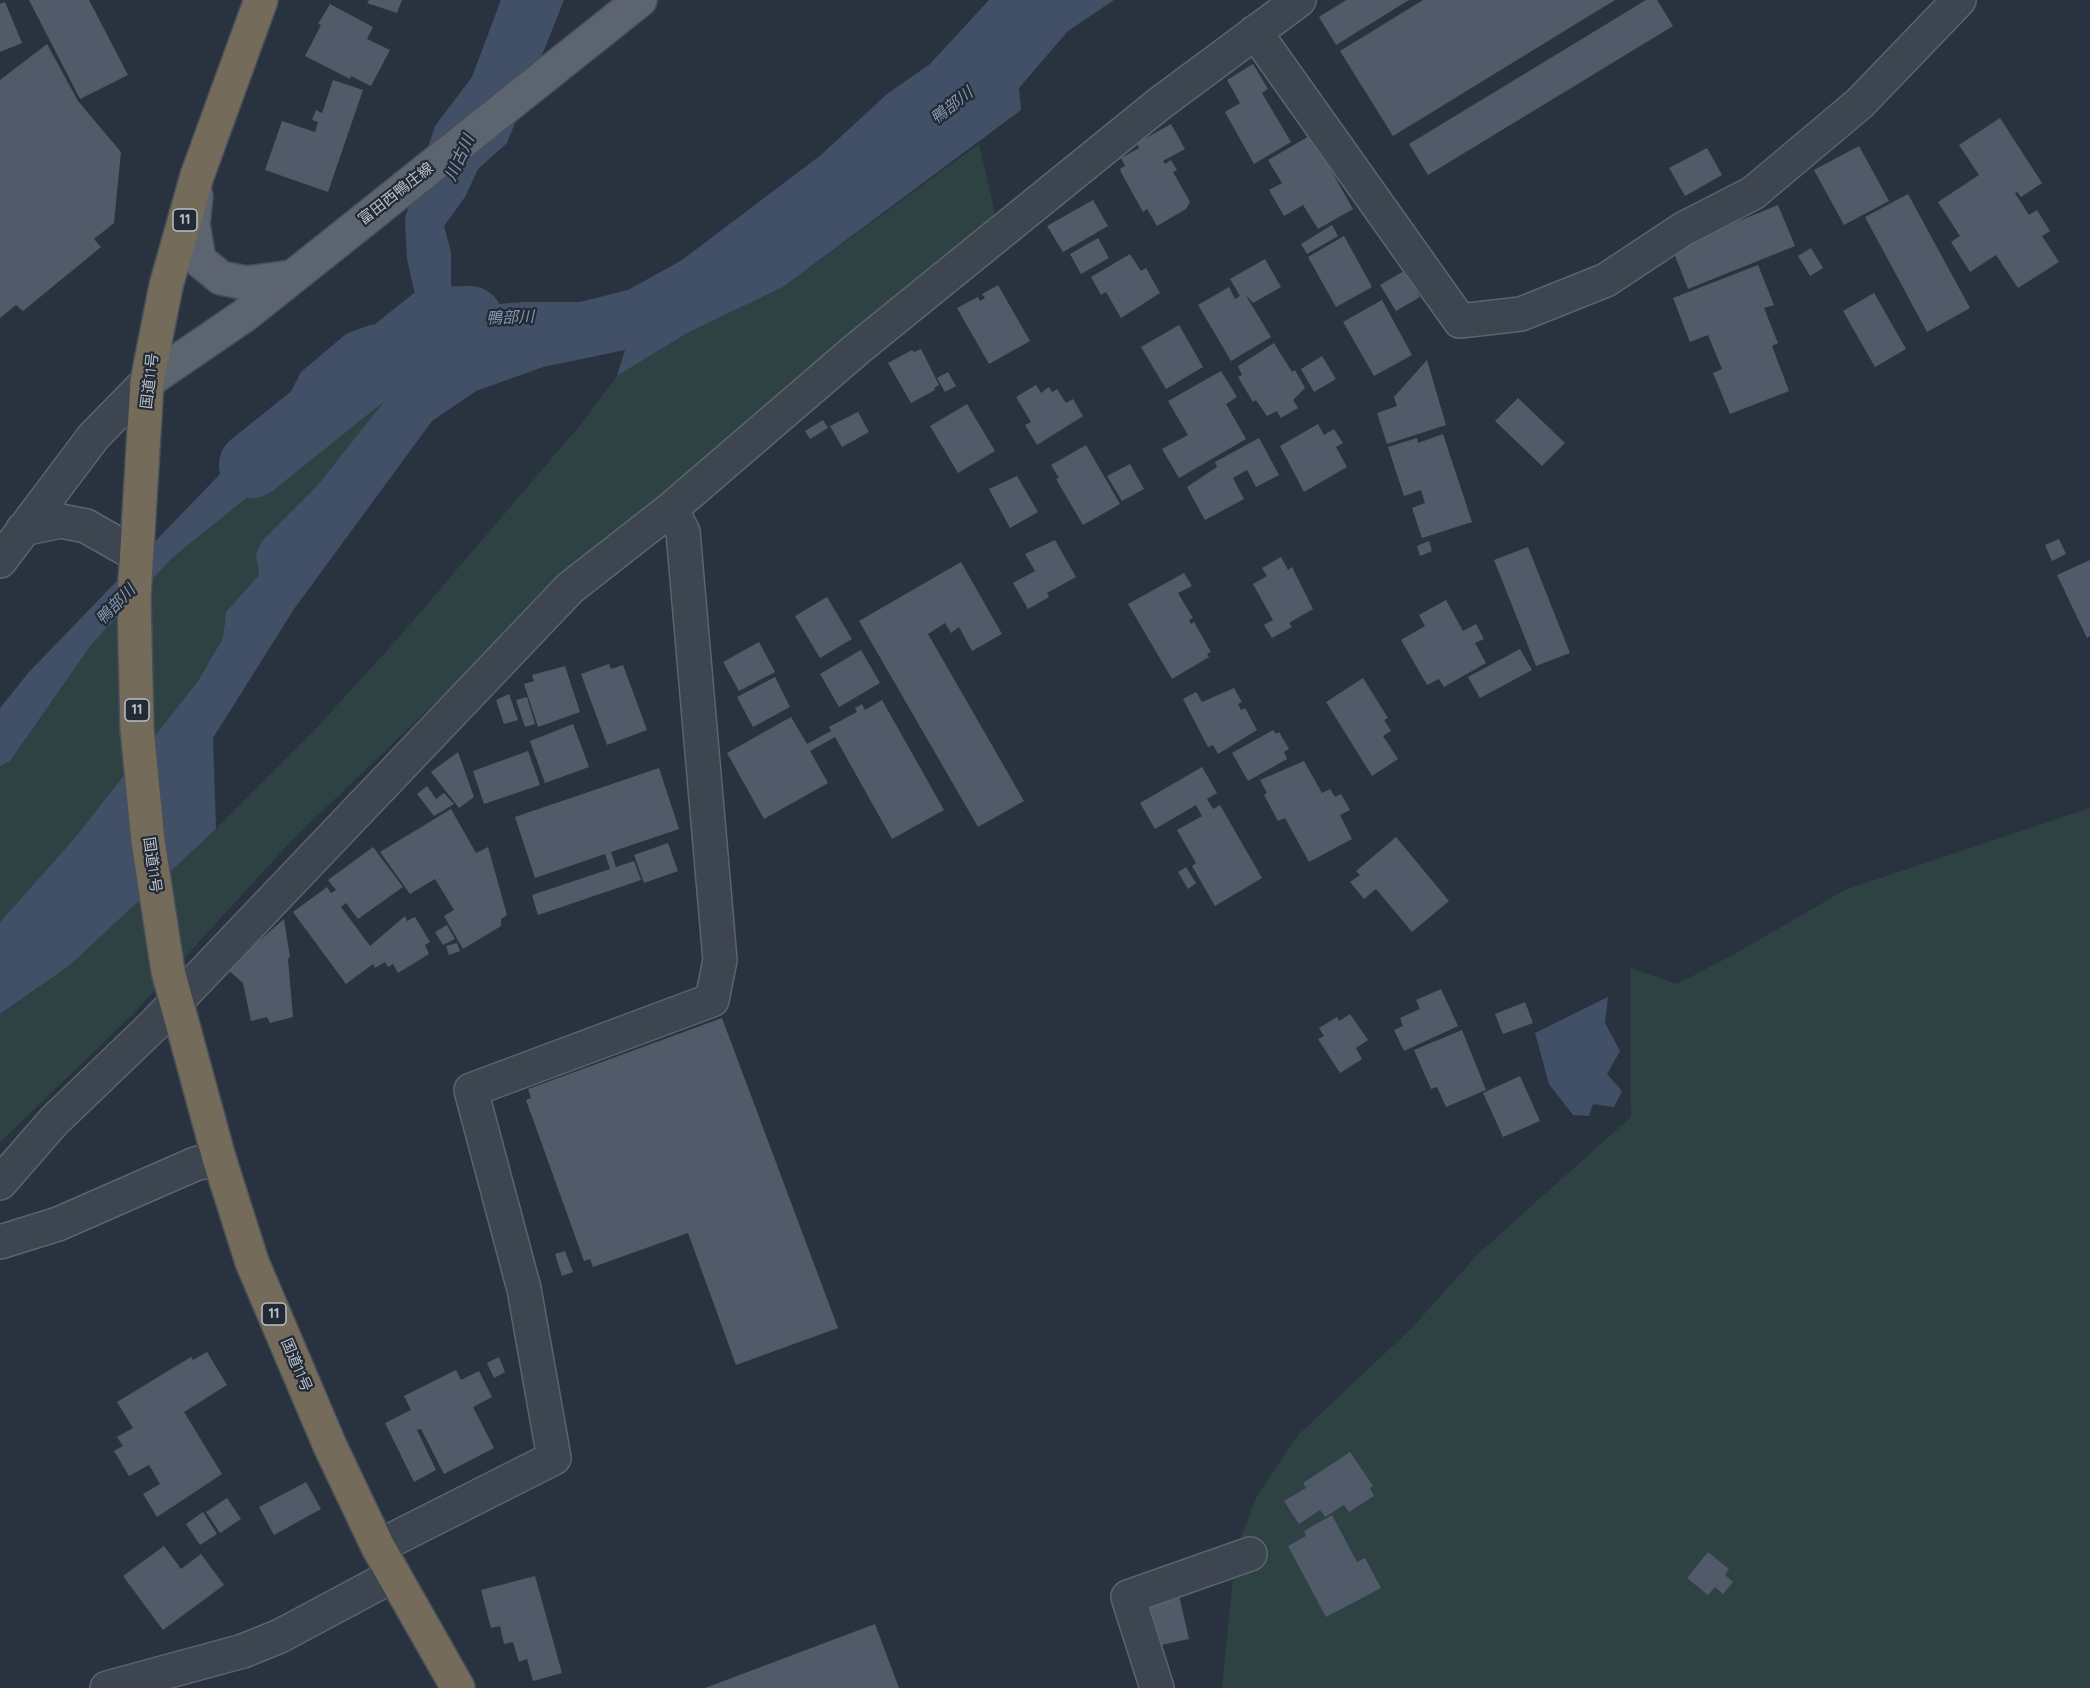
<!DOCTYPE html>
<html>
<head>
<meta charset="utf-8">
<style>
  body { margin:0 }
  canvas { display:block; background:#29333f }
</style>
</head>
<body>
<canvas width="2090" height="1688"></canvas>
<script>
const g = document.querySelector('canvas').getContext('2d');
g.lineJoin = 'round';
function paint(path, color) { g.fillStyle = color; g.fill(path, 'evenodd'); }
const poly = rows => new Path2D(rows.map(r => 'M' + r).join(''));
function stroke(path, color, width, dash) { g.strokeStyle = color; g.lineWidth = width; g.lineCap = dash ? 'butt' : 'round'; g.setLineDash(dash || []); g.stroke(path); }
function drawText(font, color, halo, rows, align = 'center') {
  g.font = font + ' Quicksand,"Noto Sans JP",sans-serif'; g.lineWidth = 4.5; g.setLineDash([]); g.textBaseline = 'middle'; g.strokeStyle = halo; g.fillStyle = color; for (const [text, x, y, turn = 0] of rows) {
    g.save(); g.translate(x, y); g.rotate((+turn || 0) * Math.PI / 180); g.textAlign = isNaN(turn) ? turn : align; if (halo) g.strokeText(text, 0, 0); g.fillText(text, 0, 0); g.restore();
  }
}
const green = poly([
  [979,144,997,222,556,587,292,840,132,1015,0,1142,0,1014,70,965,216,829,313,732,401,635,583,422,617,376,687,333,783,287],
  [438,335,444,343,386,399,317,486,262,541,256,554,259,575,226,612,223,638,198,681,74,839,0,922,0,766,10,761,91,645,172,558,266,482,327,404,356,374,391,354,406,357],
  [2090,808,2090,1688,1222,1688,1236,1550,1257,1496,1298,1435,1412,1328,1478,1254,1631,1117,1630,968,1677,984,1733,955,1845,890]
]);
const water = poly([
  [501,0,564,0,507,143,478,169,465,197,444,226,451,252,451,291,469,306,525,302,580,302,628,290,682,260,821,155,887,94,930,64,989,0,1114,0,1068,31,1019,88,1021,110,783,287,687,333,617,376,625,350,543,367,476,391,432,421,294,609,213,738,216,829,70,965,0,1014,0,922,74,839,198,681,223,638,226,612,259,575,256,554,262,541,317,486,386,399,444,343,438,336,406,357,391,354,356,374,327,404,266,482,172,558,91,645,10,761,0,766,0,708,29,672,281,411,301,372,346,334,370,325,401,322,417,304,407,259,405,218,435,126,472,77],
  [1608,997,1605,1023,1620,1051,1607,1074,1622,1091,1614,1107,1593,1104,1589,1116,1573,1115,1549,1084,1535,1033]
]);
const river = poly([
  [252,465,433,320,470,319]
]);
const building = poly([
  [29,0,89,0,128,75,80,99],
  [369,0,402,0,397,13,367,3],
  [1346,0,1409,0,1336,45,1319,17],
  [1423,0,1615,0,1393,136,1340,51],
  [1646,0,1657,0,1673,26,1428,175,1409,144],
  [5,2,22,43,0,52,0,4],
  [330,4,373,27,367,39,390,50,371,86,351,76,350,79,305,56,321,25,318,24],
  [47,44,78,101,121,152,114,223,94,239,101,247,23,311,16,305,0,318,0,80],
  [1253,64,1268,89,1262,93,1291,142,1254,164,1225,112,1240,103,1227,80],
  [333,80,363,90,328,192,265,170,282,121,315,132,318,122,312,120,316,110,322,113],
  [2000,118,2042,183,2021,197,2017,192,2015,193,2029,215,2037,210,2050,231,2042,236,2059,262,2018,288,1996,255,1970,272,1951,242,1960,236,1938,202,1979,175,1959,145],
  [1171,124,1185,149,1163,161,1165,164,1171,160,1177,170,1173,172,1190,202,1186,209,1157,226,1147,209,1143,212,1122,174,1120,169,1125,166,1121,158,1139,148,1137,143],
  [1311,135,1353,209,1318,229,1303,205,1284,216,1269,190,1282,183,1268,160],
  [1859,146,1889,201,1844,225,1814,170],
  [1707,148,1722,175,1685,196,1669,168],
  [1908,194,1970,308,1927,332,1865,217],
  [1093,200,1108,226,1063,252,1047,226],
  [1778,205,1795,246,1688,289,1672,248],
  [1332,225,1338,236,1307,254,1301,244],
  [1344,236,1372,287,1336,307,1308,257],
  [1098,238,1109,258,1081,274,1070,254],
  [1811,248,1823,268,1810,276,1798,256],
  [1130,254,1141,271,1146,268,1160,293,1121,318,1106,292,1101,295,1091,277],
  [1265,259,1281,287,1253,303,1245,294,1271,337,1231,361,1198,305,1229,287,1235,299,1240,296,1230,279],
  [1758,265,1774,305,1764,308,1778,343,1772,346,1789,391,1730,414,1713,373,1722,369,1708,335,1690,342,1673,298],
  [1404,271,1420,297,1396,311,1380,285],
  [998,285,1030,341,989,364,957,308,978,297,980,301,985,298,982,294],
  [1874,293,1906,349,1875,367,1843,311],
  [1382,300,1412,355,1374,376,1343,322],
  [1179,325,1203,367,1166,389,1141,347],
  [1274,343,1292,372,1295,370,1305,388,1293,400,1298,408,1281,418,1277,411,1267,416,1256,400,1253,402,1238,377,1242,375,1238,366],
  [921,349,939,385,934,388,935,390,911,403,888,363,912,350,914,352],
  [1322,356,1336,379,1314,392,1301,369],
  [1427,360,1446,425,1387,444,1377,413,1397,406,1394,397],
  [1221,371,1237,397,1226,404,1246,439,1179,478,1162,449,1188,435,1168,401],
  [948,372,956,386,945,392,937,378],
  [1036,385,1041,393,1049,387,1052,392,1057,389,1066,403,1073,399,1083,416,1037,445,1025,425,1031,422,1016,397],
  [1518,398,1565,443,1542,466,1495,421],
  [967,404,995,451,958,473,930,426],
  [858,412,869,432,842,447,830,426],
  [823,420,828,428,810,439,805,431],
  [1318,424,1324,435,1334,429,1343,443,1336,447,1347,467,1304,492,1280,446],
  [1443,434,1472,522,1422,538,1412,508,1425,503,1421,490,1404,496,1388,447,1417,438,1418,443],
  [1259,438,1279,475,1256,487,1247,470,1233,478,1244,499,1205,520,1187,487,1217,467,1215,462],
  [1086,445,1120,504,1083,525,1056,479,1059,478,1051,465],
  [1130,464,1144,489,1122,501,1107,476],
  [1017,476,1038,512,1010,528,989,489],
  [2059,539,2066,554,2052,561,2045,545],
  [1055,540,1076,577,1047,593,1049,597,1028,609,1013,583,1035,571,1025,554],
  [1429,541,1432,551,1420,556,1417,546],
  [1528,547,1570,653,1536,666,1494,560],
  [1281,557,1288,570,1292,567,1313,609,1289,623,1292,627,1272,638,1264,625,1273,620,1253,584,1267,576,1262,568],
  [2090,560,2090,636,2087,638,2057,575],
  [961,562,1002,634,972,651,959,627,951,633,945,623,928,634,1024,801,978,827,859,621],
  [1184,573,1192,586,1178,593,1193,618,1189,620,1191,624,1194,622,1211,652,1207,654,1209,657,1172,679,1128,604],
  [827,597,852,639,820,658,795,616],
  [1446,600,1463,631,1476,624,1484,639,1475,643,1486,663,1444,687,1439,679,1427,685,1401,640,1425,626,1419,615],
  [759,642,775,672,739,691,723,662],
  [1520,649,1532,670,1480,698,1468,677],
  [861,650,880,683,839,707,820,674],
  [609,664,611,669,623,665,647,730,607,745,581,674],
  [565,666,580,712,538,727,524,684,534,681,532,675],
  [775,677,790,707,753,727,737,697],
  [1363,678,1388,718,1384,720,1391,731,1383,736,1398,759,1372,776,1326,702],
  [1234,688,1242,702,1238,704,1241,710,1245,708,1257,730,1218,754,1213,745,1208,747,1183,699,1196,692,1202,702],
  [509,694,518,720,504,724,496,700],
  [527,697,535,724,525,727,516,700],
  [882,700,944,810,892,839,835,737,810,751,828,783,764,819,727,753,791,717,807,744,831,731,829,727,857,712,855,708,862,704,865,710],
  [573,724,589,767,545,783,530,741],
  [1273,730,1276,734,1279,732,1289,749,1284,752,1287,759,1248,781,1232,753],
  [528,751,540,785,484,804,473,771],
  [458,752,474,797,459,808,431,772],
  [1304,761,1322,793,1330,789,1335,797,1341,794,1350,810,1340,815,1352,839,1309,862,1285,818,1278,821,1264,795,1267,793,1260,780],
  [1202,767,1217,793,1207,799,1213,809,1220,805,1262,878,1215,906,1192,866,1196,863,1177,830,1202,816,1196,805,1155,829,1140,803],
  [659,768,679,829,611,852,616,867,634,861,641,880,538,915,532,895,610,869,605,854,535,878,515,817],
  [427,786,436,799,444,793,454,804,434,816,417,794],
  [451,809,476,853,488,847,507,915,501,919,501,926,463,949,444,916,454,910,435,879,410,894,380,852],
  [1396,837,1449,901,1412,932,1376,889,1364,899,1350,882,1360,875,1356,871],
  [668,843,678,871,644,883,634,855],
  [373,847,403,887,358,919,346,903,341,907,370,946,405,916,407,921,415,917,430,942,425,945,429,954,398,973,393,964,388,967,385,962,375,968,373,964,346,984,293,912,327,887,331,893,336,890,328,880],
  [1186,867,1196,883,1188,889,1178,872],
  [284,919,290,957,288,959,293,1017,270,1023,267,1017,251,1021,243,983,227,969],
  [447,925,455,939,443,945,435,932],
  [457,943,460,951,449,955,446,946],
  [1441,989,1458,1026,1404,1051,1394,1030,1403,1026,1400,1018,1420,1009,1416,1000],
  [1525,1002,1533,1023,1503,1034,1495,1014],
  [1350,1014,1368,1040,1356,1048,1362,1059,1340,1073,1318,1039,1324,1036,1319,1028,1337,1017,1339,1021],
  [722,1018,838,1328,736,1365,688,1233,593,1267,590,1259,584,1261,526,1100,531,1098,528,1089],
  [1462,1030,1486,1090,1446,1107,1437,1087,1431,1089,1414,1050],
  [1520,1076,1540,1121,1503,1137,1483,1093],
  [565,1251,573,1272,562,1276,555,1254],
  [207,1352,227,1385,184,1412,222,1474,157,1517,143,1494,160,1484,149,1465,129,1476,114,1451,123,1446,117,1437,133,1428,117,1402,191,1357,193,1360],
  [499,1357,505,1372,494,1378,487,1363],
  [456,1370,461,1380,479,1371,492,1397,473,1407,494,1448,444,1474,421,1429,417,1430,436,1470,414,1482,385,1423,411,1410,404,1396],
  [1350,1452,1373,1486,1370,1488,1374,1496,1349,1512,1344,1505,1325,1517,1320,1510,1299,1524,1284,1501,1306,1488,1303,1483],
  [306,1482,321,1509,274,1535,259,1507],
  [227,1498,241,1519,220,1533,206,1512],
  [203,1512,217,1534,200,1545,186,1524],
  [1332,1515,1357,1562,1365,1558,1381,1588,1326,1617,1288,1546,1306,1536,1304,1531],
  [164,1546,181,1569,201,1554,224,1585,163,1630,123,1576],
  [1708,1552,1729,1569,1725,1575,1733,1582,1723,1594,1715,1587,1708,1595,1687,1578],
  [535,1576,562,1673,533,1681,527,1659,519,1662,513,1642,504,1644,500,1626,491,1628,481,1590],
  [1179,1595,1189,1639,1157,1646,1147,1603],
  [875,1624,899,1688,705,1688]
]);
const minor = poly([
  [1255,32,1460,321,1521,314,1606,280,1683,229,1753,193,1860,103,1959,0],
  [23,529,61,521,86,526,135,554],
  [0,561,94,436,147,382],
  [0,1183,54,1121,154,1025,570,588,671,509,857,349,1159,104,1299,0],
  [0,1242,58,1224,195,1164,219,1158],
  [378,1547,554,1458,524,1289,471,1090,712,1000,720,960,683,532,671,509],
  [107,1688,243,1651,280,1636,394,1575],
  [1157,1688,1128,1597,1250,1554]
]);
const major = poly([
  [196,196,193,224,199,260,221,278,246,283,291,277],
  [147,382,245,315,640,0]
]);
const highway = poly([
  [261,0,197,176,166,286,147,382,134,598,137,729,148,841,168,971,219,1158,252,1262,330,1446,378,1547,458,1688]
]);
const shields = [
  [185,220,24],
  [137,710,24],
  [274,1314,24]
];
const shieldNames = [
  ["11",185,220],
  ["11",137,710],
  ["11",274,1314]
];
const streetNames = [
  ["富田西鴨庄線",396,194,-38],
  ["国道11号",150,381,-83],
  ["国道11号",152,865,82],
  ["国道11号",296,1365,67]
];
const waterNames = [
  ["鴨部川",952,106,-38],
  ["川古川",460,158,-66],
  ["鴨部川",510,318,-2],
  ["鴨部川",116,605,-46]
];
paint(green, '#2e4243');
paint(water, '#415067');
stroke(river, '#415067', 66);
paint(building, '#505a68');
stroke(minor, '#5b636d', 36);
stroke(major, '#474e59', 36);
stroke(highway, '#48505a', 36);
stroke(minor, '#3d4550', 33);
stroke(major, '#5b646f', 33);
stroke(highway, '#756b5b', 33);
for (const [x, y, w] of shields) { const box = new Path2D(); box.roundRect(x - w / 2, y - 11, w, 22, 4.5); g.fillStyle = '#222a35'; g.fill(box); stroke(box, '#bac0ca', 1.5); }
drawText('bold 14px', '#bac0ca', null, shieldNames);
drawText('15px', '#bac0ca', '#222a35', streetNames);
drawText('italic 16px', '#8596ae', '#222a35', waterNames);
</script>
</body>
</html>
